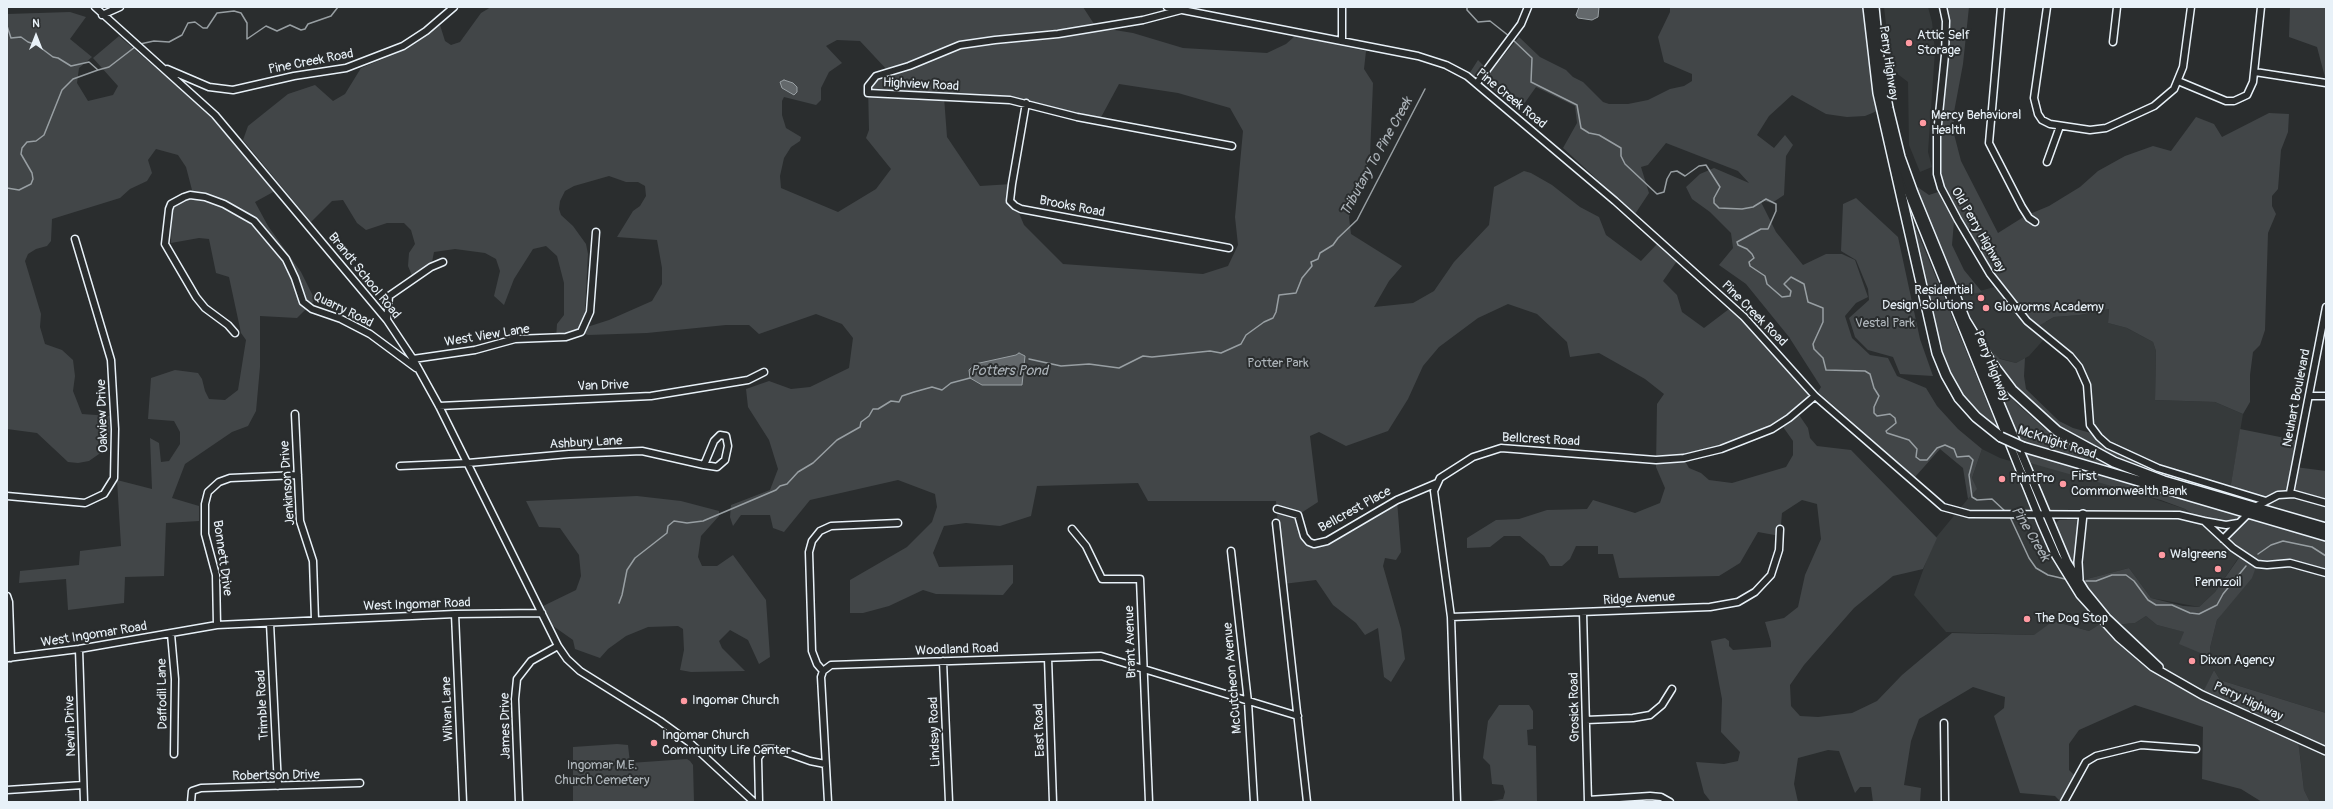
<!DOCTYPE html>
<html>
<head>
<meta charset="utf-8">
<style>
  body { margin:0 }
  #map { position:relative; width:2333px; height:809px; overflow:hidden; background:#2a2d2e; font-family:Pangolin,sans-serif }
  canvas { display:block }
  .frame { position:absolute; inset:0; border:8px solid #e8f1f8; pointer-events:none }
  .north { position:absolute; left:16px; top:16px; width:40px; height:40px; -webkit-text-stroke:3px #2a2d2e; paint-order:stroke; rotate:0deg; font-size:11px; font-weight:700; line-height:16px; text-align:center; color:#e8f1f8 }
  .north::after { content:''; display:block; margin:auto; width:14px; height:18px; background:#e8f1f8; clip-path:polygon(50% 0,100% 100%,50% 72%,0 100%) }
</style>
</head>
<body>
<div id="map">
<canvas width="2333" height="809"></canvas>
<div class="frame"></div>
<div class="north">N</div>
</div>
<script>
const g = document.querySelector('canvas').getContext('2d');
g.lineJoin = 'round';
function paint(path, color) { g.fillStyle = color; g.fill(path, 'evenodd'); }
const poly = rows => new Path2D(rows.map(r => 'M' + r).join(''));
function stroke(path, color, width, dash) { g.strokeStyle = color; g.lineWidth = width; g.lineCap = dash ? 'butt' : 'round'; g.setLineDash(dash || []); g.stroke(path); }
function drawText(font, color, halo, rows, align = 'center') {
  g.font = font + ' Pangolin,sans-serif'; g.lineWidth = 4; g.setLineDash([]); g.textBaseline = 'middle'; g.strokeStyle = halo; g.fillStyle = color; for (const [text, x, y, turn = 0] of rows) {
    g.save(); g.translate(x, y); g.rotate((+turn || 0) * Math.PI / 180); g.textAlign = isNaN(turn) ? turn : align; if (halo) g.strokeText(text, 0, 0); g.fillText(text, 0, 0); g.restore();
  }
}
const built = poly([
  [1884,7,1928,7,1932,22,1935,51,1928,152,1932,167,1920,172,1909,145,1908,82,1891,69],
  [1998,286,2046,322,2054,317,2080,315,2109,309,2108,323,2127,328,2153,342,2156,351,2155,400,2215,402,2243,414,2230,490,2178,475,2108,445,2090,425,2088,396,2079,367,2046,337,2029,356,2016,363,1991,356,1979,336,1961,296],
  [1982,449,2000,458,2017,463,2047,537,2103,622,2089,631,2053,621,2035,635,1946,632,1914,595,1934,540,1976,489,1972,478],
  [2023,461,2085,476,2185,509,2241,554,2215,592,2199,607,2151,598,2129,568,2079,581,2083,514,2045,514],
  [2282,494,2326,503,2326,528,2255,507],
  [2283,563,2326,573,2326,713,2220,680,2214,670,2202,695,2162,671,2114,625,2135,623,2146,616,2157,625,2185,632,2210,656,2210,648,2217,620,2257,564],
  [2298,739,2326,751,2326,802,2310,802,2304,790]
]);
const green = poly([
  [491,7,1083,7,1096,27,1133,33,1183,48,1267,53,1286,44,1295,36,1366,51,1364,69,1373,83,1370,156,1349,217,1351,234,1402,266,1389,281,1374,307,1413,303,1434,291,1454,262,1489,225,1494,187,1524,171,1531,173,1552,185,1580,207,1599,217,1606,235,1641,261,1657,244,1677,261,1663,281,1677,295,1682,312,1704,328,1733,306,1815,396,1797,412,1808,428,1810,438,1817,446,1851,450,1937,538,1923,569,1893,576,1854,608,1804,665,1790,685,1791,706,1800,716,1818,717,1852,713,1877,701,1902,675,1952,633,2034,635,2053,621,2089,631,2103,622,2126,645,2202,694,2214,670,2220,680,2326,713,2326,751,2298,739,2304,790,2310,802,2262,802,2241,789,2202,779,2203,727,2135,705,2079,730,2069,744,2069,770,2077,778,2061,802,2055,796,2020,793,1994,716,2004,708,2005,697,1973,687,1919,719,1911,741,1904,785,1921,788,1920,802,1873,802,1871,787,1860,787,1855,793,1839,751,1828,750,1798,758,1794,784,1798,802,1711,802,1704,793,1696,762,1724,764,1738,761,1740,752,1721,732,1722,699,1711,641,1725,638,1729,641,1729,646,1733,650,1771,647,1771,642,1765,622,1784,618,1798,607,1805,575,1821,539,1817,504,1802,500,1782,513,1780,536,1758,532,1740,563,1719,576,1619,578,1613,554,1598,554,1598,546,1576,546,1570,559,1562,566,1550,566,1544,556,1520,536,1504,536,1490,547,1467,548,1467,538,1496,520,1519,519,1547,510,1587,509,1593,500,1635,513,1660,503,1665,488,1656,467,1657,404,1664,394,1645,379,1599,353,1570,357,1567,342,1537,314,1508,304,1478,318,1439,347,1423,366,1408,399,1388,431,1346,446,1319,432,1310,436,1318,502,1298,515,1309,542,1327,541,1397,500,1401,552,1396,560,1385,558,1383,566,1401,629,1405,659,1391,682,1384,677,1378,628,1365,635,1356,623,1333,605,1316,580,1283,584,1276,501,1148,501,1138,483,1037,486,1031,516,1000,526,966,523,944,526,933,553,939,567,1013,565,1013,583,1003,595,936,594,923,590,889,606,863,613,850,613,850,580,907,547,932,522,937,507,935,494,898,480,810,500,784,532,773,528,770,515,741,515,733,526,730,517,731,505,770,490,778,469,769,440,748,407,746,389,769,381,791,389,810,387,849,368,853,338,842,324,816,314,759,334,749,325,726,325,647,333,588,335,581,332,556,339,557,324,564,315,564,283,557,256,546,246,533,249,514,279,504,305,494,296,500,271,496,259,485,253,455,249,434,252,431,267,413,278,408,266,409,253,415,244,411,230,404,223,387,223,366,230,357,223,343,200,332,201,311,222,243,140,248,126,288,94,315,85,333,101,345,94,361,68,407,49,440,25,445,41,451,45,460,42,481,13],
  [837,40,860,41,889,72,870,81,868,86,869,130,866,138,891,169,876,189,838,212,781,188,780,176,784,158,791,147,800,141,801,137,786,128,782,115,782,101,784,97,816,105,821,100,821,88,829,72,842,63,826,46],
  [1119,84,1178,93,1230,108,1243,131,1235,217,1238,245,1228,266,1203,274,1063,264,1024,225,1011,194,1012,184,980,186,947,137,944,97,1026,103,1099,121],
  [609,176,626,182,638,182,645,186,646,196,640,206,633,211,617,237,657,240,662,268,662,284,652,301,609,320,584,328,588,254,586,244,573,226,561,215,559,209,560,201,565,191,574,186],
  [1781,424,1793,441,1793,455,1786,467,1732,483,1709,480,1701,473,1689,468,1684,459],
  [1670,7,1863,7,1868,59,1877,111,1865,116,1847,117,1826,114,1792,95,1769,116,1757,135,1774,148,1785,135,1793,145,1786,156,1784,195,1772,203,1760,200,1776,232,1803,265,1826,254,1842,254,1855,260,1868,297,1856,303,1845,316,1852,338,1870,355,1888,358,1897,376,1926,388,1937,406,1958,429,1982,449,1972,478,1977,489,1968,499,1963,468,1940,449,1915,477,1818,392,1821,387,1789,337,1746,284,1719,265,1733,248,1731,233,1710,212,1692,199,1686,187,1700,174,1714,168,1749,183,1738,171,1666,143,1648,165,1641,167,1649,193,1635,214,1563,148,1577,123,1575,106,1536,87,1519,111,1483,81,1519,37,1540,57,1566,70,1573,77,1583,82,1603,102,1609,104,1628,104,1648,100,1670,89,1684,86,1692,81,1692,74,1664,62,1658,37,1670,12],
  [1943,7,1969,7,1963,64,1954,112,1954,134,1961,161,1998,233,2025,216,2049,206,2080,187,2098,171,2125,156,2153,146,2171,151,2196,117,2214,124,2222,137,2269,113,2289,114,2288,132,2281,150,2278,189,2272,196,2272,206,2276,214,2268,233,2265,330,2260,345,2253,352,2250,375,2250,402,2243,414,2215,402,2155,400,2156,351,2153,342,2127,328,2108,323,2109,309,2080,315,2054,317,2035,328,2010,302,1958,220,1954,221,1952,245,1964,270,1982,292,1961,296,1939,246,1916,186,1929,195,1938,192,1941,188,1936,157,1945,55],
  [2290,7,2326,7,2326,81,2317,47,2289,37],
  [70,12,86,17,70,39,92,57,79,68,77,83,88,101,113,95,118,86,93,58,119,36,208,113,275,191,255,202,268,226,301,272,315,300,297,318,260,316,260,367,256,411,248,426,232,432,185,464,172,498,199,506,199,521,166,523,164,576,125,577,124,603,68,610,66,579,19,583,20,571,79,565,80,551,121,546,117,480,152,489,150,438,159,443,161,462,169,461,180,444,180,432,174,421,148,419,151,378,175,370,198,373,202,379,205,391,209,399,225,400,238,390,246,340,241,333,229,277,216,273,209,239,199,238,171,243,172,210,192,190,186,167,178,155,156,149,148,160,152,173,147,181,130,189,120,198,52,219,51,241,47,246,36,249,28,254,25,261,41,314,40,327,45,344,62,350,73,360,75,376,73,391,82,414,110,416,109,451,99,454,89,461,78,463,68,462,37,433,7,429,7,14],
  [1478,60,1484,66,1476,78,1469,74],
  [1856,198,1898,237,1920,339,1933,376,1900,374,1893,357,1868,350,1855,337,1849,318,1869,300,1868,289,1856,260,1841,251,1843,204],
  [1915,226,1998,429,1978,415,1957,388,1941,352,1911,227],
  [1995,354,2000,359,2016,363,2025,358,2024,376,2026,389,2059,421,2073,428,2091,433,2110,448,2157,470,2156,474,2097,449,2048,420,2016,389,1991,356],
  [1991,373,2016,403,2044,428,2074,448,2109,466,2019,440],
  [2240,429,2300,441,2295,467,2326,471,2326,503,2294,494,2266,501,2230,490],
  [2023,447,2326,536,2326,573,2290,563,2257,564,2252,578,2217,620,2210,648,2210,657,2179,644,2184,632,2157,625,2146,616,2135,623,2114,625,2079,581,2129,568,2151,598,2183,606,2199,607,2215,592,2241,555,2223,539,2238,524,2201,520,2185,509,2161,500,2023,461],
  [637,496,681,501,719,511,719,516,701,536,698,557,702,566,717,566,733,555,766,600,770,657,759,664,748,640,730,630,719,641,722,648,745,671,691,672,680,670,684,650,683,629,678,626,648,627,626,636,608,649,600,658,575,649,573,640,546,621,539,608,576,590,581,576,579,555,560,528,539,527,526,501],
  [2076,519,2080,521,2076,560,2073,564,2055,527,2056,523,2059,520],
  [1499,705,1529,705,1533,711,1533,729,1527,730,1528,745,1536,746,1537,802,1485,802,1503,799,1505,792,1503,785,1492,784,1490,765,1483,758,1488,721],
  [617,744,628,745,630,763,687,759,690,761,693,765,694,802,573,802,573,747]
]);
const water = poly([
  [1579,7,1599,7,1598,17,1592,20,1578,18,1576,15,1579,7],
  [784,80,793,83,797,87,797,92,794,95,782,88,780,82,784,80],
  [1019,353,1025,356,1022,385,982,385,970,378,969,370,975,364,1016,355,1019,353]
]);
const stream = poly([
  [1467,7,1467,10,1478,22,1490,21,1509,36],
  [7,26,11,38,21,37,28,42,37,45,53,57,58,58,71,66,89,62,98,70,109,67,135,47],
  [1512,39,1532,58,1531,82,1577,105,1581,128,1589,133,1599,135,1621,148,1621,156,1625,164,1657,194,1664,192,1667,179,1671,172,1677,171,1685,176,1699,166,1706,165,1720,187,1714,198,1714,203,1719,208,1742,209,1753,207,1766,199,1776,204,1776,211,1768,229,1761,229,1737,242,1738,245,1747,249,1752,254,1754,258,1749,262,1750,266,1765,276,1767,284,1782,297,1790,296,1791,291,1784,284,1791,277,1804,284,1808,302,1823,308,1823,322,1813,344,1814,349,1823,358,1826,370,1865,371,1870,374,1874,388,1879,396,1874,407,1874,413,1877,416,1890,414,1895,418,1896,423,1886,431,1887,433,1909,440,1917,449,1916,457,1920,460,1927,460,1937,448,1945,445,1954,449,1957,457,1969,456,1973,460,1969,475,1972,497,1977,500,1992,499,2006,512],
  [140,44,154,41,169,42,182,35,188,23,195,22,203,28,207,28,217,13,234,11,241,13,247,23,247,39,266,26,277,31,290,25,301,30,305,29,308,24,331,16,338,7],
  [7,188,19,190,31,184,33,179,32,173,21,154,22,148,27,142,36,141,44,135,62,90,73,79,98,70],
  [1029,359,1061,366,1089,364,1119,368,1143,356,1152,357,1210,351,1221,353,1241,344,1246,335,1264,322,1273,318,1276,312,1279,295,1296,293,1302,278,1312,266,1311,262,1318,259,1320,253,1333,245,1338,238,1357,220,1425,89],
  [2010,517,2029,558,2036,568,2048,575,2065,579],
  [2258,554,2271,545,2283,541,2312,547,2326,556],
  [2086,581,2096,581,2112,575,2126,575,2134,581,2148,600,2156,605,2172,605,2190,613,2199,614,2217,605,2223,594,2246,566],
  [619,603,622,595,627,570,635,558,667,533,668,526,674,521,687,523,703,521,776,490,780,486,787,484,798,472,813,463,837,440,860,427,861,422,869,416,873,409,878,409,891,401,899,402,902,396,914,392,932,387,942,390,951,383,970,378]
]);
const minor = poly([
  [95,7,215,115,387,320,413,359,439,406,558,646,567,659,580,671,660,721,689,742,754,802],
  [1167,7,1418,56,1446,65,1467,76,1615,201,1744,317,1815,396,1943,507,1969,514,2179,515,2204,521,2233,548,2257,564,2267,565,2290,563,2326,573],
  [1342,7,1342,41],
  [1943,7,1946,21,1945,55,1937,134,1937,174,1941,188,1958,220,1990,274,2027,321,2070,356,2079,367,2087,385,2090,425,2099,437,2108,445,2158,468,2266,501],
  [2001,7,1989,143,2022,207,2029,218,2035,222],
  [2047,7,2034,98,2038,114,2042,120,2050,124,2090,130,2106,128,2154,106,2174,89,2183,67,2191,7],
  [1181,10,1143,20,1058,34,995,40,960,45,909,66,876,76,868,86,868,93,1010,100,1077,117,1232,146],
  [102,15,120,7],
  [2113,42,2117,7],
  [167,69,209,87,233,90,294,76,346,68,403,46,426,31,454,7],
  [2255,72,2326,83],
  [2178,81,2226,101,2234,101,2247,95,2253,82,2261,7],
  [1477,83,1521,24,1528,7],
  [1026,103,1012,184,1010,201,1015,206,1021,209,1229,248],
  [2047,162,2060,126],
  [387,320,389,296,431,267,443,262],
  [235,333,228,325,205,308,196,297,165,244,169,209,171,204,184,197,190,195,205,197,224,204,254,221,286,259,295,278,303,302,312,309,341,319,370,334,416,368],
  [413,359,475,350,515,339,566,337,581,332,590,312,596,232],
  [2309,396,2326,396],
  [439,406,651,396,748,380,764,372],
  [295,414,300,521,313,561,315,620],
  [400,466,468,463,569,454,642,451,704,465,717,467,725,460,728,446,726,436,720,435,714,441,704,465],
  [2290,493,2326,307],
  [7,496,85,503,104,494,114,478,115,429,111,360,75,239],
  [1277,509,1298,515,1304,536,1309,542,1314,544,1327,541,1397,500,1437,483],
  [2204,521,2226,525,2238,523],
  [1276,523,1307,802],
  [1072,529,1086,546,1102,579,1140,579,1149,802],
  [2223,539,2255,507,2278,495,2294,494,2326,503],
  [1231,551,1248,702,1254,802],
  [7,596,9,602,11,658],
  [1583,612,1588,802],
  [455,614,463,802],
  [1451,617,1710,607,1738,602,1755,592,1771,575,1779,550,1780,529],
  [270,623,278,786],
  [217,625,216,575,205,534,205,504,208,492,219,482,230,478,298,475],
  [171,634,175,679,174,754],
  [79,649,84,802],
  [7,658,79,649,217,625,455,614,542,613],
  [1048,658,1053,802],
  [943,661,949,802],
  [823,671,817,664,812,651,809,552,812,541,820,531,831,526,898,523],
  [1586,720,1633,718,1650,715,1662,705,1672,689],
  [1944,723,1945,802],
  [7,790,83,785],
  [1588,800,1650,796,1661,797,1670,802],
  [191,802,192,791,201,788,360,783],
  [519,802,515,699,517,679,531,661,558,646],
  [759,802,758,758,764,749,776,749,810,761,825,764],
  [828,802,821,677,823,671,831,665,1101,656,1298,716],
  [1457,802,1451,617,1434,491,1440,478,1473,457,1501,448,1656,460,1684,458,1721,449,1772,429,1789,418,1815,396],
  [2064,802,2086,762,2096,756,2141,745,2196,749]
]);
const major = poly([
  [1900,172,2041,522,2056,556,2080,595,2118,637,2153,667,2202,695,2326,751],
  [1972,337,2067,562,2085,591,2107,618,2159,667],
  [2079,579,2078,562,2083,514]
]);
const highway = poly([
  [1868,7,1878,93,1937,353,1946,375,1959,398,1976,417,2001,437],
  [1874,7,1879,57,1888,108,1900,157,1913,193,1965,320,1990,361,2012,390,2057,431,2114,462,2164,481,2326,528],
  [2023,447,2326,536]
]);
const highwayBridge = poly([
  [2001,437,2023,447]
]);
const markers = [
  [1909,43,4,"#ff9aa2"],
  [1923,123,4,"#ff9aa2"],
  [1981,298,4,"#ff9aa2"],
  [1986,308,4,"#ff9aa2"],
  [2002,479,4,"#ff9aa2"],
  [2063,484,4,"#ff9aa2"],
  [2162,555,4,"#ff9aa2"],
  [2218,569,4,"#ff9aa2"],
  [2027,619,4,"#ff9aa2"],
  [2192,661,4,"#ff9aa2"],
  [684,701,4,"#ff9aa2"],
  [654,743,4,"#ff9aa2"]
];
const poiNames = [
  ["Attic Self",1917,36],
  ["Storage",1917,51],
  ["Mercy Behavioral",1931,116],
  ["Health",1931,131],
  ["Residential",1973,291,"right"],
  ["Design Solutions",1973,306,"right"],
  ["Gloworms Academy",1994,308],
  ["First",2071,477],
  ["Commonwealth Bank",2071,492],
  ["PrintPro",2010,479],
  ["Walgreens",2170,555],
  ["Pennzoil",2218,583,"center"],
  ["The Dog Stop",2035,619],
  ["Dixon Agency",2200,661],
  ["Ingomar Church",692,701],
  ["Ingomar Church",662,736],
  ["Community Life Center",662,751]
];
const streetNames = [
  ["Pine Creek Road",311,62,-11],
  ["Perry Highway",1888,63,82],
  ["Highview Road",921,85,3],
  ["Pine Creek Road",1511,99,39],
  ["Brooks Road",1072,207,11],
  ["Old Perry Highway",1978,230,60],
  ["Brandt School Road",364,276,51],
  ["Quarry Road",343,310,26],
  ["Pine Creek Road",1754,314,45],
  ["West View Lane",487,336,-9],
  ["Perry Highway",1991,366,68],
  ["Van Drive",603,386,-2],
  ["Neuhart Boulevard",2297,398,-79],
  ["Oakview Drive",103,416,-92],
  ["Bellcrest Road",1541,440,3],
  ["Ashbury Lane",586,443,-3],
  ["McKnight Road",2057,443,18],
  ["Jenkinson Drive",288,483,-94],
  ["Bellcrest Place",1355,510,-29],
  ["Bonnett Drive",222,558,82],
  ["Ridge Avenue",1639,599,-3],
  ["West Ingomar Road",417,605,-2],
  ["West Ingomar Road",94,635,-9],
  ["Brant Avenue",1131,642,-92],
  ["Woodland Road",957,650,-2],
  ["McCutcheon Avenue",1233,678,-95],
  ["Daffodil Lane",163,694,-91],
  ["Perry Highway",2248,702,25],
  ["Trimble Road",263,705,-93],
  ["Grosick Road",1575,707,-91],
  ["Wilvan Lane",448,709,-92],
  ["Nevin Drive",71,726,-92],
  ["James Drive",506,726,-91],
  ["East Road",1040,730,-92],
  ["Lindsay Road",935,732,-92],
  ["Robertson Drive",276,776,-1]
];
const parkNames = [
  ["Vestal Park",1885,324],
  ["Potter Park",1278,364],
  ["Ingomar M.E.",602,766],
  ["Church Cemetery",602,781]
];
const waterNames = [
  ["Tributary To Pine Creek",1377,157,-61],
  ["Potters Pond",1009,371],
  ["Pine Creek",2030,534,59]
];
paint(built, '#363a3b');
paint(green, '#424648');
paint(water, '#63686b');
stroke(water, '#989fa3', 1);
stroke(stream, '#989fa3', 1.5);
stroke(minor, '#e8f1f8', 9);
stroke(major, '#e8f1f8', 10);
stroke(highway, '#e8f1f8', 12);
stroke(minor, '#2a2d2e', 6);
stroke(major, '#2a2d2e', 7);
stroke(highway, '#2a2d2e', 9);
stroke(highwayBridge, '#e8f1f8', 12, []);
stroke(highwayBridge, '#2a2d2e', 9);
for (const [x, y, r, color] of markers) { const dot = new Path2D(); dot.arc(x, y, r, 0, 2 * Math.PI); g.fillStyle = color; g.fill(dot); stroke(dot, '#2a2d2e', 1.5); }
drawText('13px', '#e8f1f8', '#2a2d2e', poiNames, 'left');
drawText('13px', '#e8f1f8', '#2a2d2e', streetNames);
drawText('13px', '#aeb5ba', '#2a2d2e', parkNames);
drawText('italic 14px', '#acb3b9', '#2a2d2e', waterNames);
</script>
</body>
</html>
